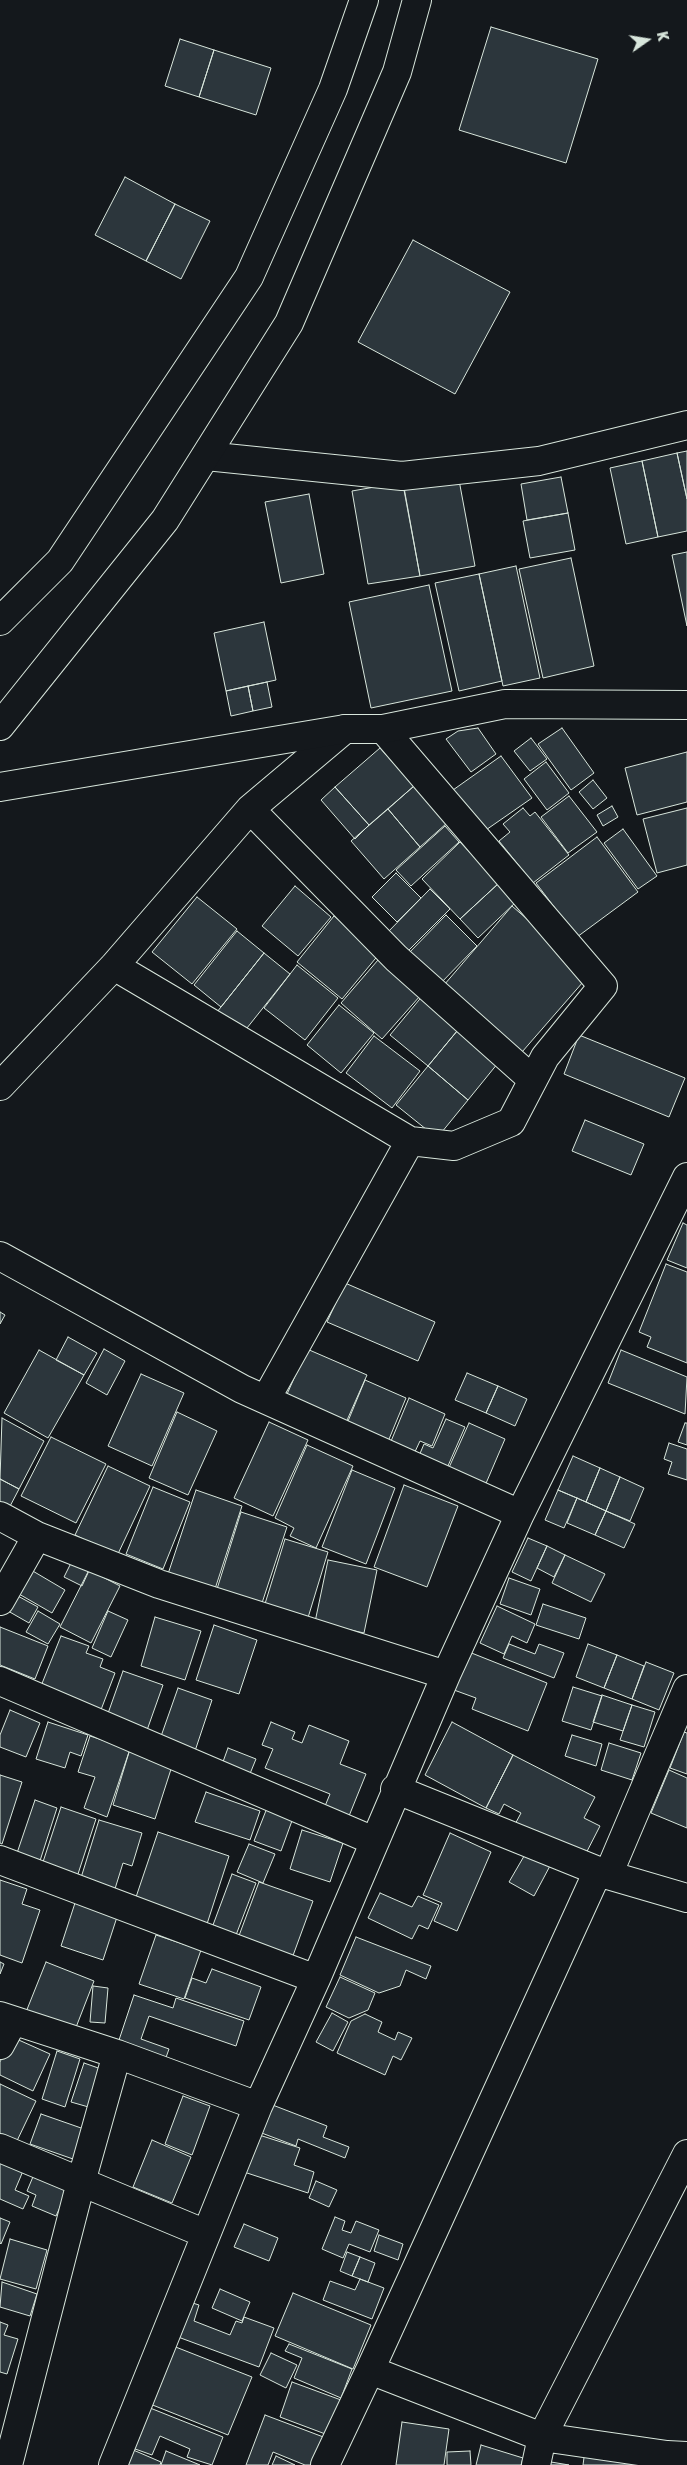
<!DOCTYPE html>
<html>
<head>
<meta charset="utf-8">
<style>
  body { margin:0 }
  #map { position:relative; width:687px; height:2465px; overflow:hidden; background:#14181c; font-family:Rubik,sans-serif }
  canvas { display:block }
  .north { position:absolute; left:622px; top:15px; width:50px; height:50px; -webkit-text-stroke:4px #14181c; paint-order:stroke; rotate:77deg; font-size:14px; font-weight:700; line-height:20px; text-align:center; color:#d8e6dc }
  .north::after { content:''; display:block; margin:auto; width:18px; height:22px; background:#d8e6dc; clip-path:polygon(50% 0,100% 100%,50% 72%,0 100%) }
</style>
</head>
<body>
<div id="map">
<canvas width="687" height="2465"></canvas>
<div class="north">K</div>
</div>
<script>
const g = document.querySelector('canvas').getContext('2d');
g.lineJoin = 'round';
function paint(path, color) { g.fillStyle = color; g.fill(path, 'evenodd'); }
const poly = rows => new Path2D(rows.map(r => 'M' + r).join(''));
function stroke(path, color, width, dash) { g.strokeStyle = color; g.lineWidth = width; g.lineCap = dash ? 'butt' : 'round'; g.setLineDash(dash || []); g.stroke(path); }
const building = poly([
  [491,27,598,59,566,163,459,130,491,27],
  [180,39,214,50,199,97,165,86,180,39],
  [214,50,271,68,256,115,199,97,214,50],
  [125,177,175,204,146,261,95,235,125,177],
  [175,204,210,221,181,279,146,261,175,204],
  [413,240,510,292,455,394,358,342,413,240],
  [687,451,687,499,677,453,687,451],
  [677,453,687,499,687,531,658,537,642,461,677,453],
  [642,461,658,537,626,544,610,468,642,461],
  [561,477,568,513,527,520,521,484,561,477],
  [459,480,475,566,420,576,404,490,459,480],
  [403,482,420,576,368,584,352,491,403,482],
  [309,494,324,574,281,583,265,502,309,494],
  [568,513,575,550,530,558,523,521,568,513],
  [687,552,687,626,672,555,687,552],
  [571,558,594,666,543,678,519,569,571,558],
  [516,566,540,678,503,686,479,574,516,566],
  [479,574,502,681,459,691,435,583,479,574],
  [429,585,452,691,371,708,349,602,429,585],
  [264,622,276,680,226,691,214,633,264,622],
  [267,682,272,707,253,711,248,686,267,682],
  [248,686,253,711,231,716,226,691,248,686],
  [478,728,496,754,471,772,446,739,458,731,478,728],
  [562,728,594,773,571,790,538,744,562,728],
  [531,738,547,759,530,771,514,751,531,738],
  [380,748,414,786,369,825,335,787,380,748],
  [687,752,687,802,637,815,625,768,687,752],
  [501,756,532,798,483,832,453,790,501,756],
  [546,762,569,793,547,810,524,779,546,762],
  [593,780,607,798,593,809,579,792,593,780],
  [414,786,447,823,420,847,388,809,414,786],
  [335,787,369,825,355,839,321,800,335,787],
  [569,796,597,832,568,853,541,817,569,796],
  [612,806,618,817,603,826,597,815,612,806],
  [523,808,530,816,535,812,569,855,533,883,499,841,510,832,503,824,523,808],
  [687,808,687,865,657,873,643,819,687,808],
  [388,809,420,847,384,879,351,841,388,809],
  [445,826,459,842,411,886,396,870,445,826],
  [623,829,657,876,638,889,604,843,623,829],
  [597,837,638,892,577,937,536,883,597,837],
  [460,842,499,883,460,919,422,879,460,842],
  [396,873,421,898,397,922,372,897,396,873],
  [499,883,516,902,478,938,460,919,499,883],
  [295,886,331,917,298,956,262,926,295,886],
  [430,889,450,909,406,953,386,934,430,889],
  [197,897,237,929,192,984,152,952,197,897],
  [512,906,590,974,522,1052,444,985,512,906],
  [446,915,477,946,436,988,405,957,446,915],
  [334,916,380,953,342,999,297,962,334,916],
  [237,931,264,953,221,1007,194,985,237,931],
  [264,953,290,974,243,1033,217,1012,264,953],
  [378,960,420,996,382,1039,341,1003,378,960],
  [297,965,338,998,305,1040,264,1008,297,965],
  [424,994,462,1025,428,1066,390,1035,424,994],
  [339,1005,374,1033,341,1073,307,1045,339,1005],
  [458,1030,498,1063,468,1100,428,1066,458,1030],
  [579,1035,685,1078,669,1117,564,1074,579,1035],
  [374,1036,420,1071,392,1108,346,1073,374,1036],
  [428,1066,468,1100,437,1138,396,1105,428,1066],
  [585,1120,644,1144,631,1175,572,1151,585,1120],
  [683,1223,687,1225,687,1268,667,1260,683,1223],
  [666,1264,687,1272,687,1363,647,1347,651,1337,639,1332,666,1264],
  [345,1283,435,1322,418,1361,327,1322,345,1283],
  [0,1312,5,1315,0,1324,0,1312],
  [68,1337,97,1353,84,1375,56,1360,68,1337],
  [104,1349,125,1361,107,1395,86,1383,104,1349],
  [307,1349,367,1375,344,1427,284,1401,307,1349],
  [39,1350,84,1375,48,1438,4,1413,39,1350],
  [621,1350,687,1377,685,1414,608,1383,621,1350],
  [467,1373,498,1386,486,1413,455,1400,467,1373],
  [141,1374,184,1393,152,1466,108,1446,141,1374],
  [365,1380,406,1398,387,1444,346,1426,365,1380],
  [498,1386,527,1399,515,1426,486,1413,498,1386],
  [409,1398,445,1414,432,1446,420,1441,413,1456,389,1446,409,1398],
  [177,1412,217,1431,188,1495,149,1478,177,1412],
  [2,1418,44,1441,19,1489,0,1479,2,1418],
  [446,1419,465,1427,444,1475,416,1463,424,1444,433,1448,446,1419],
  [269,1422,308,1440,273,1516,234,1498,269,1422],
  [469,1423,505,1439,484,1488,447,1472,469,1423],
  [685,1423,687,1423,687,1445,678,1442,685,1423],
  [51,1437,106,1464,76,1523,21,1496,51,1437],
  [669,1443,687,1449,687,1480,668,1474,672,1462,664,1459,669,1443],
  [307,1445,353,1466,316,1548,290,1536,294,1528,275,1518,307,1445],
  [573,1456,600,1468,586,1502,558,1490,573,1456],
  [108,1466,150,1486,117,1556,75,1535,108,1466],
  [600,1468,620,1477,606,1511,586,1502,600,1468],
  [352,1470,395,1488,366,1564,322,1547,352,1470],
  [620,1477,644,1488,630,1521,606,1511,620,1477],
  [0,1479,19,1489,7,1512,0,1508,0,1479],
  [404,1485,458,1506,427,1587,374,1567,404,1485],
  [153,1487,190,1502,163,1569,126,1554,153,1487],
  [196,1490,242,1506,214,1592,167,1577,196,1490],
  [558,1490,577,1498,564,1528,545,1520,558,1490],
  [577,1498,606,1511,595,1535,567,1523,577,1498],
  [606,1511,635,1524,624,1548,595,1535,606,1511],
  [241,1512,287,1527,262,1603,217,1589,241,1512],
  [528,1538,547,1546,531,1581,512,1572,528,1538],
  [285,1539,328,1552,307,1621,264,1607,285,1539],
  [547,1546,565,1555,554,1577,537,1568,547,1546],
  [76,1553,93,1562,82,1586,64,1577,76,1553],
  [565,1555,605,1574,591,1602,552,1583,565,1555],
  [328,1560,377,1570,364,1633,315,1622,328,1560],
  [26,1567,65,1590,52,1613,12,1590,26,1567],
  [89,1570,120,1586,91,1643,60,1627,89,1570],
  [509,1578,540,1589,531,1615,500,1604,509,1578],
  [16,1595,38,1607,29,1623,8,1611,16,1595],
  [543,1604,586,1618,579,1639,536,1625,543,1604],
  [497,1606,535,1624,527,1643,512,1636,504,1654,480,1643,497,1606],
  [38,1611,60,1624,48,1644,26,1632,38,1611],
  [108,1611,128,1620,111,1657,92,1648,108,1611],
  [155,1617,201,1631,185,1680,141,1666,155,1617],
  [214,1625,257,1640,239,1694,196,1680,214,1625],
  [0,1627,48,1646,35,1679,0,1665,0,1627],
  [61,1636,89,1646,86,1653,103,1659,100,1667,115,1673,99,1715,39,1691,61,1636],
  [509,1644,535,1654,539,1644,564,1653,554,1678,503,1658,509,1644],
  [588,1644,617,1655,604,1688,576,1677,588,1644],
  [469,1652,547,1683,528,1731,472,1709,476,1698,454,1690,469,1652],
  [617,1655,644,1666,632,1699,604,1688,617,1655],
  [646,1662,674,1673,659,1710,632,1699,646,1662],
  [123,1671,163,1685,146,1733,106,1719,123,1671],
  [573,1687,602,1696,591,1730,562,1721,573,1687],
  [178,1688,212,1700,194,1754,159,1742,178,1688],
  [602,1695,632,1705,623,1731,593,1722,602,1695],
  [632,1705,655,1712,644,1747,620,1740,632,1705],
  [10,1710,40,1723,26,1757,0,1747,0,1735,10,1710],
  [48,1722,88,1735,81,1756,70,1752,65,1768,36,1759,48,1722],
  [271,1722,295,1732,292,1739,302,1743,309,1725,349,1741,340,1764,366,1774,349,1816,325,1806,330,1794,265,1768,273,1749,262,1745,271,1722],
  [452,1722,513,1755,486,1808,425,1775,452,1722],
  [684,1732,687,1733,687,1774,670,1768,684,1732],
  [572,1735,602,1744,596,1766,565,1756,572,1735],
  [90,1736,130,1749,107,1817,84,1808,95,1777,78,1772,90,1736],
  [609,1743,641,1753,632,1780,601,1770,609,1743],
  [228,1748,256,1759,247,1781,220,1770,228,1748],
  [130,1749,173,1763,155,1819,113,1805,130,1749],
  [513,1755,595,1797,584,1818,600,1826,581,1863,513,1828,521,1813,504,1804,499,1814,486,1808,513,1755],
  [669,1770,687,1778,687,1828,651,1813,669,1770],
  [0,1775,22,1782,2,1844,0,1843,0,1775],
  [206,1792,260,1811,250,1840,195,1822,206,1792],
  [35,1800,57,1808,38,1867,15,1859,35,1800],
  [61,1807,96,1819,76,1880,41,1868,61,1807],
  [267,1808,293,1818,281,1851,254,1841,267,1808],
  [99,1820,142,1833,132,1866,123,1863,114,1892,80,1881,99,1820],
  [302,1830,343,1843,330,1882,290,1869,302,1830],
  [158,1832,229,1856,206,1927,134,1903,158,1832],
  [450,1833,491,1852,457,1931,434,1921,442,1903,423,1895,450,1833],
  [249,1844,275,1854,263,1883,237,1872,249,1844],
  [527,1851,551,1864,534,1896,509,1882,527,1851],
  [232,1874,256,1883,236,1935,213,1925,232,1874],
  [0,1880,27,1889,22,1904,40,1910,22,1963,0,1955,0,1880],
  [259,1882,313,1901,291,1961,237,1941,259,1882],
  [380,1893,412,1907,418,1896,439,1905,428,1929,419,1925,412,1939,368,1918,380,1893],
  [75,1903,117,1917,103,1960,61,1946,75,1903],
  [156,1935,201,1950,184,1999,139,1984,156,1935],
  [356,1937,431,1966,426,1979,406,1970,400,1986,379,1993,340,1975,356,1937],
  [0,1962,4,1964,0,1974,0,1962],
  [46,1962,94,1981,73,2035,24,2017,46,1962],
  [212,1969,261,1987,249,2020,185,1998,192,1978,206,1983,212,1969],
  [340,1977,375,1993,368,2010,349,2018,326,2007,340,1977],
  [93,1986,108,1988,105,2023,90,2022,93,1986],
  [134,1995,173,2008,176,1998,244,2021,236,2046,149,2016,141,2039,169,2049,164,2063,117,2046,134,1995],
  [332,2013,348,2022,333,2051,316,2042,332,2013],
  [365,2014,382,2022,378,2032,395,2040,398,2032,412,2038,401,2060,393,2056,385,2075,337,2053,351,2021,365,2014],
  [12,2037,50,2054,33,2091,0,2075,0,2062,12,2037],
  [57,2051,80,2059,65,2107,42,2099,57,2051],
  [84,2063,104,2070,92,2108,71,2102,84,2063],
  [0,2084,36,2101,15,2145,0,2137,0,2084],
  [183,2096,210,2106,192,2155,165,2144,183,2096],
  [270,2104,327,2126,323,2137,349,2147,345,2158,298,2139,296,2146,259,2132,270,2104],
  [41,2114,84,2129,73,2159,30,2144,41,2114],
  [256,2134,300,2148,294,2165,314,2172,308,2193,244,2172,256,2134],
  [152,2140,191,2157,172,2203,133,2187,152,2140],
  [0,2152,23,2171,15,2190,29,2196,23,2209,0,2199,0,2152],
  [35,2172,69,2187,56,2216,32,2206,36,2195,27,2191,35,2172],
  [316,2181,337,2190,329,2207,309,2198,316,2181],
  [335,2217,345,2221,342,2230,351,2233,356,2221,379,2230,370,2252,349,2244,343,2258,322,2249,335,2217],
  [0,2218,10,2222,1,2244,0,2243,0,2218],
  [244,2224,278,2238,269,2261,234,2247,244,2224],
  [379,2235,403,2244,398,2260,374,2251,379,2235],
  [10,2239,47,2250,36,2289,0,2279,10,2239],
  [347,2252,360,2257,352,2276,340,2271,347,2252],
  [360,2257,375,2263,368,2282,352,2276,360,2257],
  [360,2279,384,2288,372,2319,323,2300,330,2281,355,2290,360,2279],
  [2,2282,37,2294,30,2316,0,2307,2,2282],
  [220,2289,250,2302,242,2321,212,2308,220,2289],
  [293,2293,371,2325,353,2369,275,2336,293,2293],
  [183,2300,199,2305,194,2321,230,2335,236,2321,242,2323,244,2317,274,2328,259,2367,170,2334,183,2300],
  [0,2322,8,2325,4,2335,18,2339,7,2374,0,2372,0,2322],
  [168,2344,252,2377,228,2435,145,2402,168,2344],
  [289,2344,352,2369,341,2398,294,2378,302,2358,285,2351,289,2344],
  [271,2353,297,2365,286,2388,260,2375,271,2353],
  [292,2382,341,2400,328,2435,280,2417,292,2382],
  [140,2404,223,2437,212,2465,187,2457,190,2449,160,2436,152,2455,124,2445,140,2404],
  [265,2415,326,2438,316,2465,305,2465,273,2452,268,2465,246,2465,265,2415],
  [402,2422,449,2429,444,2465,396,2465,402,2422],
  [481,2445,523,2458,521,2465,476,2465,481,2445],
  [124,2446,161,2462,160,2465,116,2465,124,2446],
  [585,2450,651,2465,583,2465,585,2450],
  [166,2451,200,2465,161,2465,166,2451],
  [470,2451,471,2465,447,2465,447,2452,470,2451],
  [276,2456,295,2465,272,2465,276,2456],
  [539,2460,569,2465,538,2465,539,2460]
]);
const minor = poly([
  [206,456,402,476,539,461,687,425],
  [250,809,396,958,533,1080],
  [114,966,410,1141,454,1146,511,1122,545,1057,603,986,383,729],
  [0,1086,114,966,250,809,345,729],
  [0,1256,242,1389,520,1514],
  [266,1399,410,1141],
  [0,1516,37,1536,159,1584,446,1675],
  [0,1601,37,1536],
  [0,1681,374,1841],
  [395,1789,608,1875,687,1898],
  [0,1860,316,1979],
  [608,1875,687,1689],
  [0,2016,117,2054,258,2106],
  [0,2045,13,2021],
  [0,2148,206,2234],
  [370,2370,598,1871],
  [8,2465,81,2182,117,2054],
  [113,2465,258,2106,316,1979,446,1675,520,1514,687,1177],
  [325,2465,370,2370,542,2437,667,2455,687,2456],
  [536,2465,542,2437,687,2154]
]);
const tertiary = poly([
  [0,787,345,729,383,729,505,704,687,705]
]);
const secondary = poly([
  [0,621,60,561,249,277,333,89,364,0],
  [0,726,165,520,289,323,397,72,417,0]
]);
paint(building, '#2c363c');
stroke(building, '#d8e6dc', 1);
stroke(minor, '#d8e6dc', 30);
stroke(tertiary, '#d8e6dc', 30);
stroke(secondary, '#d8e6dc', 30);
stroke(minor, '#14181c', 28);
stroke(tertiary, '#14181c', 28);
stroke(secondary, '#14181c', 28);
</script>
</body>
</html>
